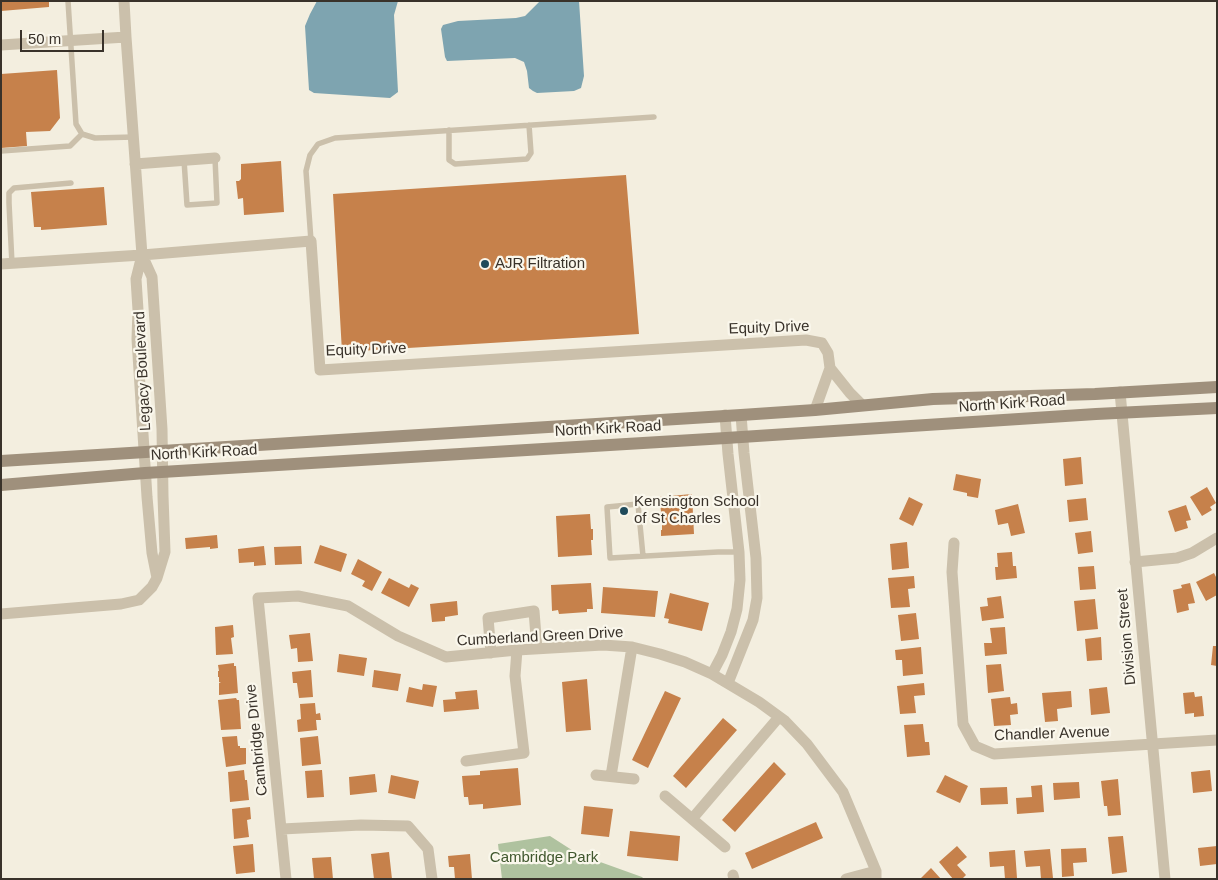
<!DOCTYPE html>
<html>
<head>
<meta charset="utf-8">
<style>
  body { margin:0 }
  #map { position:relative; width:1218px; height:880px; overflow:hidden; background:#f3eedf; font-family:Helvetica,sans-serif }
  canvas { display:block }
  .frame { position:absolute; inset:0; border:2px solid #39322a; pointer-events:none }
  .scale { position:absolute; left:20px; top:30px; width:84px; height:22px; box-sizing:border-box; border:2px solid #39322a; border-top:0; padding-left:6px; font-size:15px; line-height:18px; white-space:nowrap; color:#39322a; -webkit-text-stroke:4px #faf7ec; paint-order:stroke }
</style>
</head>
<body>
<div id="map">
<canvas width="1218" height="880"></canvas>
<div class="frame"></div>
<div class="scale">50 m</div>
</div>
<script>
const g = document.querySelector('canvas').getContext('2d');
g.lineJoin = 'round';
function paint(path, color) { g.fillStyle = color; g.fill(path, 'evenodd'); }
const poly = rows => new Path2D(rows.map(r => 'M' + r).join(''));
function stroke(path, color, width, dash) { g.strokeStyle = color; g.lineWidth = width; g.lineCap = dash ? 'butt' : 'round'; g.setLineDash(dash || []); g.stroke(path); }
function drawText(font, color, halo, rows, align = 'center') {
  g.font = font + ' Helvetica,sans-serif'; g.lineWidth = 4.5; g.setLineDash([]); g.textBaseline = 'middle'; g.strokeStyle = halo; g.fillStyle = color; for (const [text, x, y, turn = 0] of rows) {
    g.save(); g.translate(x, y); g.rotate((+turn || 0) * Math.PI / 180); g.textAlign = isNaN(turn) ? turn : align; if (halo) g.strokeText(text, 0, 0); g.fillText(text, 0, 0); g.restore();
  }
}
const green = poly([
  [550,836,578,854,642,877,644,879,502,879,498,844]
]);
const water = poly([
  [317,1,398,1,394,15,398,92,390,98,314,93,309,90,305,26,310,14],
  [540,1,579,1,584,76,581,88,574,91,537,93,533,91,529,88,527,71,524,62,515,58,447,61,445,57,441,29,443,25,458,21,516,18,525,16]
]);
const building = poly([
  [1,1,49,1,49,7,1,11],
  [57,70,60,118,50,131,26,132,27,146,1,148,1,74],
  [281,161,284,212,244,215,243,198,238,199,236,181,239,181,241,179,241,164],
  [626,175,639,334,342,352,333,194],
  [104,187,107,225,41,230,41,227,34,227,31,192],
  [1081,457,1083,484,1065,486,1063,459],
  [956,474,981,479,978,498,967,496,967,493,953,490],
  [1207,487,1216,503,1210,507,1212,510,1202,516,1190,497],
  [692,494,694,534,661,536,661,530,662,530,662,520,660,521,659,512,661,512,660,502,659,502,659,497],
  [909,497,923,504,913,526,899,519],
  [1086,498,1088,520,1069,522,1067,500],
  [1018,504,1025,533,1011,536,1008,523,998,525,995,510],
  [1186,505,1191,520,1186,521,1188,528,1175,532,1168,511],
  [590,514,591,529,593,529,593,540,591,540,592,555,558,557,556,516],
  [1091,531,1093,552,1078,554,1075,533],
  [217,535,218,548,210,549,210,547,186,549,185,538],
  [907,542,909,568,892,570,890,544],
  [320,545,347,554,341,572,314,563],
  [264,546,266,565,254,566,254,562,239,563,238,549],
  [301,546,302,564,275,565,274,547],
  [1012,552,1013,566,1016,566,1017,578,996,580,995,567,998,567,997,553],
  [358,559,382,572,372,591,362,586,365,581,351,574],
  [1094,566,1096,589,1080,590,1078,567],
  [1214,573,1217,579,1217,595,1206,601,1196,582],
  [914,576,915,588,908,589,910,607,891,608,888,578],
  [389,578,409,588,411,584,419,588,409,607,381,593],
  [591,583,593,609,587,609,587,612,559,614,558,610,552,611,551,585],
  [1190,583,1195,603,1188,604,1189,610,1177,613,1173,590,1182,588,1181,585],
  [603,587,658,591,655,617,601,613],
  [670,593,709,603,702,631,668,623,669,619,664,618],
  [1001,596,1004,618,982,621,980,607,988,606,987,598],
  [1095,599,1098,629,1077,631,1074,601],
  [457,601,458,615,445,617,445,621,432,622,430,604],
  [916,613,919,639,901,641,898,615],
  [233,625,234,637,231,638,233,654,216,655,215,627],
  [1005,627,1007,654,985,656,984,643,992,643,990,628],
  [310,633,313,661,298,662,297,648,291,649,289,635],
  [1101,637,1102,660,1087,661,1085,639],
  [1213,646,1217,646,1217,666,1211,665],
  [921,647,923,674,903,676,902,660,896,660,895,650],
  [339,654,367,658,364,676,337,672],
  [234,663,234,666,236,666,238,693,219,695,219,683,221,683,219,682,219,677,218,677,218,671,219,671,218,665],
  [1001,664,1004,691,988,693,986,665],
  [311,670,313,697,299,698,297,683,293,683,292,672],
  [374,670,401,674,398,691,372,687],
  [587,679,591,730,566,732,562,682],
  [924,683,925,695,914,696,916,713,900,714,897,686],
  [423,684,437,686,433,707,406,702,409,687,422,690],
  [1107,687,1110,713,1091,715,1089,689],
  [477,690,479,709,444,712,443,700,456,699,455,692],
  [665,691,681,698,648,768,632,760],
  [1071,691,1072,707,1057,709,1058,721,1045,722,1042,693],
  [1194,692,1195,697,1202,696,1204,716,1194,717,1194,713,1185,714,1183,693],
  [1010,697,1011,704,1017,703,1018,714,1010,715,1011,725,994,726,991,699],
  [236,698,237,700,239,700,241,729,221,730,218,700],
  [315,703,316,714,320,713,321,720,316,720,317,730,298,732,297,720,301,719,300,704],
  [723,718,737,730,686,788,673,776],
  [923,724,925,742,929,742,930,755,907,757,904,725],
  [237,736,238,746,240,746,240,748,246,748,246,764,226,767,222,737],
  [318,736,321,764,302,766,300,738],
  [774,762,786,774,735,832,722,820],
  [518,768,521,805,483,809,483,804,469,805,468,797,464,797,462,776,480,775,480,771],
  [244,770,245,780,247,780,249,800,230,802,228,772],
  [322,770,324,797,307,798,305,771],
  [1210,770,1212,791,1193,793,1191,772],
  [375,774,377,792,350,795,349,777],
  [391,775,419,781,415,799,388,793],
  [945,775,968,786,960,803,936,792],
  [1118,779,1121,815,1108,816,1107,806,1104,806,1101,781],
  [1079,782,1080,798,1054,800,1053,783],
  [1042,785,1044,812,1017,814,1016,798,1032,797,1031,786],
  [1007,787,1008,804,981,805,980,788],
  [584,806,613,809,609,837,581,834],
  [250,807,251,819,247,820,249,837,234,839,232,809],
  [816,822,823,838,752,869,745,853],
  [630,831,680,836,678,861,627,856],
  [1123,836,1127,872,1112,874,1108,837],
  [253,844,255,872,236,874,233,846],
  [957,846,967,857,957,865,966,875,962,879,953,879,939,862],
  [1217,846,1217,864,1200,866,1198,848],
  [1086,848,1087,862,1073,863,1074,876,1062,877,1061,849],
  [1050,849,1053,878,1041,879,1040,866,1026,867,1024,851],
  [1015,850,1017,878,1005,879,1004,866,990,867,989,852],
  [389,852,392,879,374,879,371,854],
  [470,854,472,879,455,879,454,867,449,867,448,856],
  [331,857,333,879,314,879,312,858],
  [931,868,941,879,920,879]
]);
const lane = poly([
  [68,1,76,124,82,134,95,138,134,137],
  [449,130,449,160,455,164,527,159,531,153,529,125],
  [1,151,70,146,82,134],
  [184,160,187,205,217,203,215,158],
  [311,241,306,171,310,155,318,144,335,138,654,117],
  [12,264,9,203,9,193,14,188,71,183],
  [643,556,638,504,607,507,610,558,718,552,739,552]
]);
const street = poly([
  [124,1,126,37,142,255,136,279,138,310,137,339,147,497,152,553,157,578],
  [1,45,126,37],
  [135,164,215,158],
  [1,264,142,255,311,241,320,370,806,340,822,343,828,353,830,368,850,393,862,405],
  [1120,392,1165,879],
  [815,410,830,368],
  [954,543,952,572,963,724,975,746,994,754,1217,740],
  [1135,562,1177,558,1192,553,1217,538],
  [1,614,121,604,139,600,152,587,157,578,165,552,163,496,162,429,152,277,142,255],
  [491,653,488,618,534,611,537,649],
  [712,674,722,655,731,632,737,609,740,580,739,552,728,454,725,415],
  [728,683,753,620,757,598,756,558,744,453,741,415],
  [466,761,524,753,515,676,517,650],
  [596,775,634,779],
  [611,776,632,647],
  [665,796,725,847],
  [692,819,779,717],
  [282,829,361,825,408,826,428,849,432,879],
  [733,875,734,879],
  [286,879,258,598,298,596,348,606,398,636,446,657,517,650,603,645,632,647,660,654,685,662,712,674,759,702,785,721,807,744,843,792,876,871,876,879],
  [846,879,876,871]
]);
const secondary = poly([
  [1,461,741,415,815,410,933,399,1095,394,1217,387],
  [1,485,145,473,726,438,1096,414,1217,408]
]);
const markers = [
  [485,264,5,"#1f4b5b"],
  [624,511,5,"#1f4b5b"]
];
const poiNames = [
  ["AJR Filtration",495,264],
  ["Kensington School",634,502],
  ["of St Charles",634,519]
];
const streetNames = [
  ["Equity Drive",769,328,-2],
  ["Equity Drive",366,350,-2],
  ["Legacy Boulevard",143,371,-93],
  ["North Kirk Road",1012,404,-4],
  ["North Kirk Road",608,429,-3],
  ["North Kirk Road",204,453,-3],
  ["Cumberland Green Drive",540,637,-3],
  ["Division Street",1127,637,-95],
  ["Chandler Avenue",1052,734,-2],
  ["Cambridge Drive",257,740,-96]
];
const parkNames = [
  ["Cambridge Park",544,858]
];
paint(green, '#afc29f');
paint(water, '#7ea4b0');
paint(building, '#c6814b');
stroke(lane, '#cbc0ab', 5.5);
stroke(street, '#cbc0ab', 11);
stroke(secondary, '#9f907c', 12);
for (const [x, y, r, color] of markers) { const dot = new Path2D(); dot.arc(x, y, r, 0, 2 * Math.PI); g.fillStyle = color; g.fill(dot); stroke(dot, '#faf7ec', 2); }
drawText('15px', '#39322a', '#faf7ec', poiNames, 'left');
drawText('15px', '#39322a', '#faf7ec', streetNames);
drawText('15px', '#40572e', '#faf7ec', parkNames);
</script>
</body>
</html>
